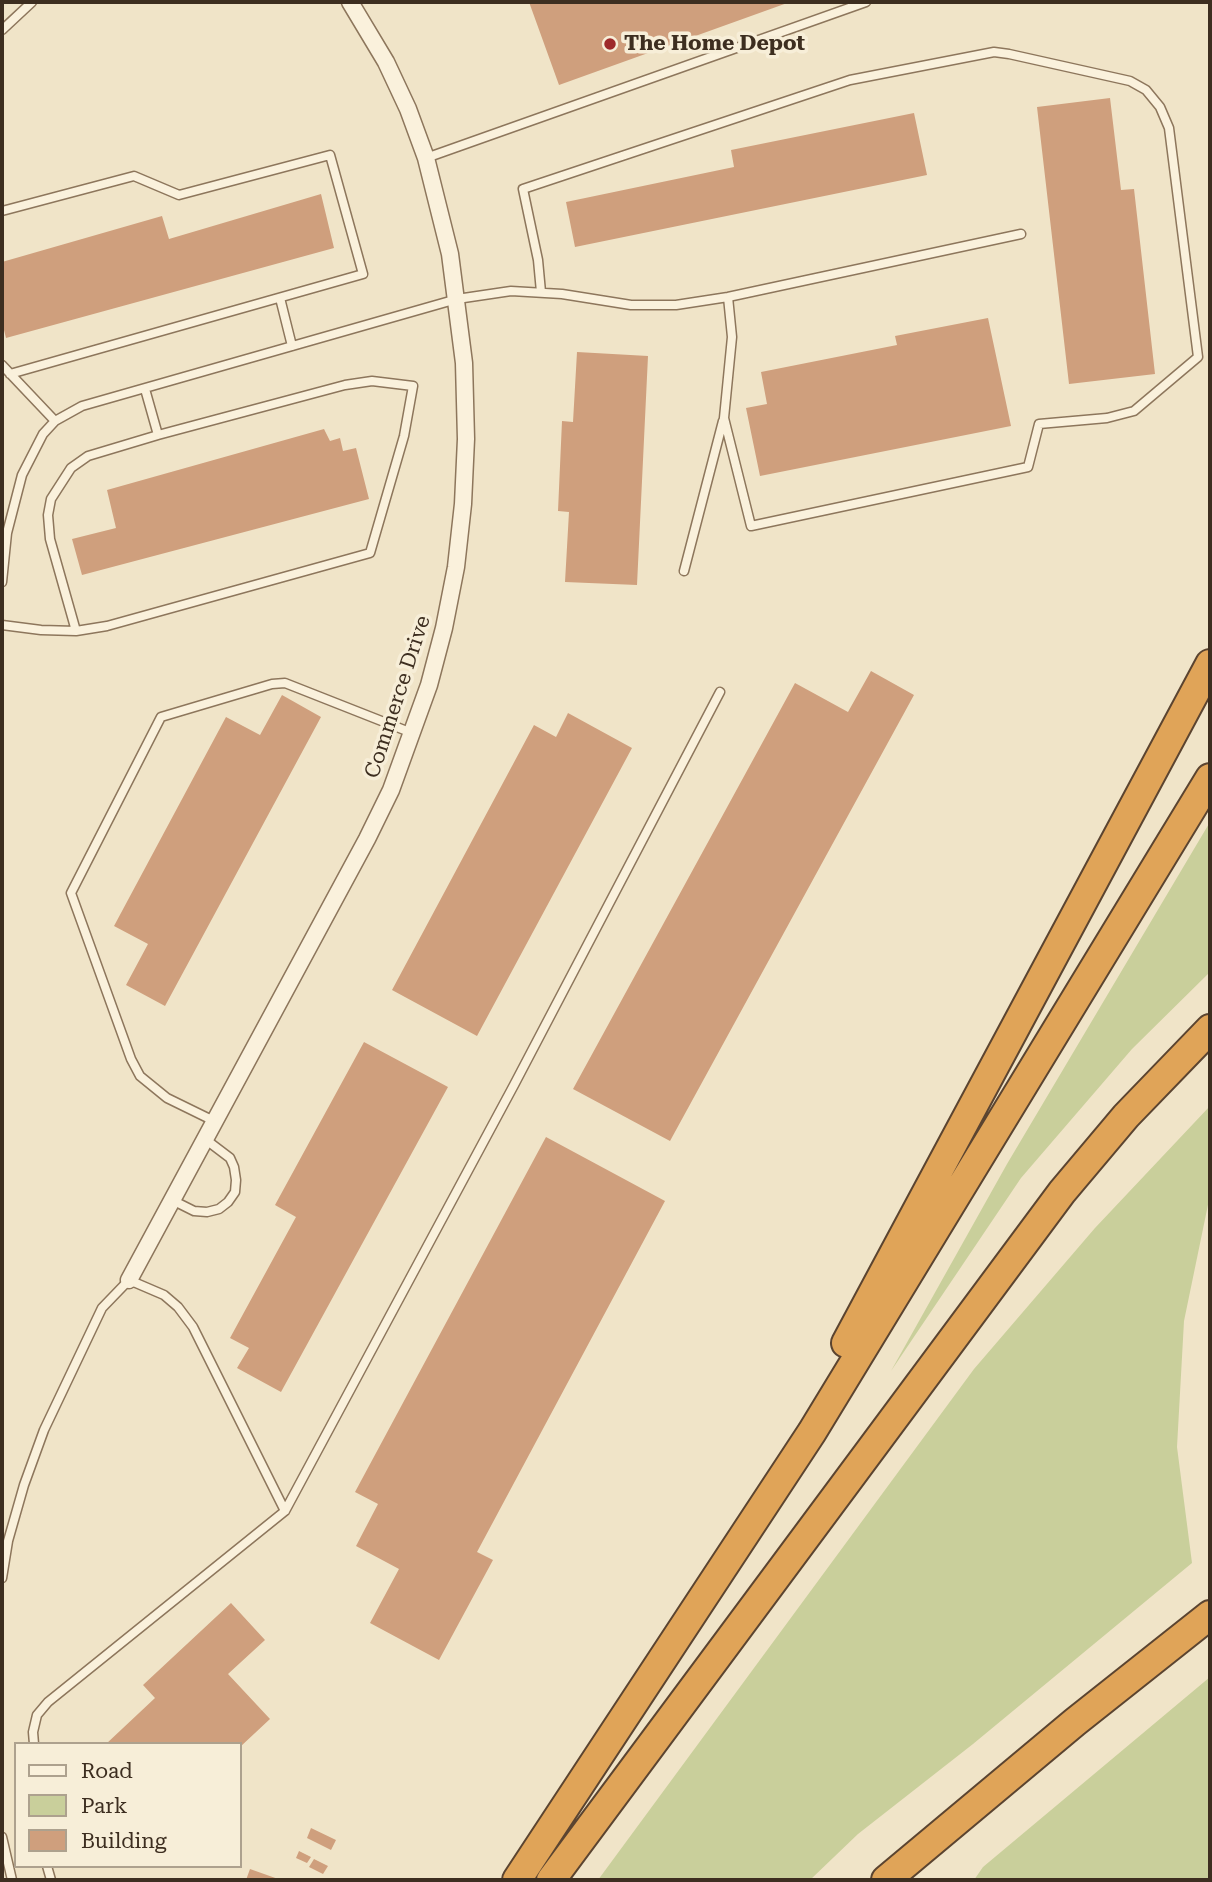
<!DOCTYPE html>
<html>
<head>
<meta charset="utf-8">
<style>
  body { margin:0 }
  #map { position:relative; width:1212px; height:1882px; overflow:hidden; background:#f0e4c8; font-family:"Roboto Serif",serif }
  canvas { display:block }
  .frame { position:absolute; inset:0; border:4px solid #3d2e20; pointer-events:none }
  .legend { position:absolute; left:14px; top:1742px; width:228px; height:126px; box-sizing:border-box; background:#f7eed8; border:2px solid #ada18e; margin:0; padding:9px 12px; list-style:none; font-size:21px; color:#3d2e20 }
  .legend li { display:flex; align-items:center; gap:14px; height:35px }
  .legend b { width:35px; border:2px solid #ada18e }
</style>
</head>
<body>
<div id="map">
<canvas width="1212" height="1882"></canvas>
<div class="frame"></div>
<ul class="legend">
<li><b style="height:9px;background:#faf1dc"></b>Road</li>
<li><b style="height:19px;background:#c9cf9b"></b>Park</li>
<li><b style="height:19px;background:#cf9f7d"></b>Building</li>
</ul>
</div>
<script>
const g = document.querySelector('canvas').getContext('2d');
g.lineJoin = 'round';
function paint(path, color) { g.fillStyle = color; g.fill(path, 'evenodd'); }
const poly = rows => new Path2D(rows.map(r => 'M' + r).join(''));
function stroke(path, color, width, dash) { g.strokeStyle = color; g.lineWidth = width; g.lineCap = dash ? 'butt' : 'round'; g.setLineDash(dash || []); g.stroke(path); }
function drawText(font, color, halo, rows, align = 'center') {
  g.font = font + ' "Roboto Serif",serif'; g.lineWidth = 7; g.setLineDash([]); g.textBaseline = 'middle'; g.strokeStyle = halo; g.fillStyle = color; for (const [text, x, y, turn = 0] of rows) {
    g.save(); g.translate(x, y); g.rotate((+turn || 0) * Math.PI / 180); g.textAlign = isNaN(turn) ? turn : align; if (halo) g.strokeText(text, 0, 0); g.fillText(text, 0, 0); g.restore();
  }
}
const green = poly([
  [1210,822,1210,972,1132,1049,1021,1178,891,1371,1007,1164],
  [1210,1106,1210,1195,1184,1321,1177,1447,1192,1563,973,1744,858,1834,810,1880,598,1880,974,1369,1095,1228],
  [1210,1677,1210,1880,974,1880,983,1867]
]);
const building = poly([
  [529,2,790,2,559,85],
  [1110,98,1121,190,1134,189,1155,374,1069,384,1037,107],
  [914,113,927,175,575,247,566,202,734,167,731,150],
  [321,194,334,248,6,338,2,322,2,262,162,216,169,239],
  [988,318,1011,426,760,476,746,408,767,404,761,372,897,345,895,336],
  [577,352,648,356,637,585,565,582,569,512,558,511,562,421,573,422],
  [324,429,330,441,340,438,343,451,356,448,369,499,82,575,72,539,116,528,107,490],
  [871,671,914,695,670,1141,573,1089,795,683,848,712],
  [282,695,321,717,165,1006,126,985,148,944,114,926,226,717,260,735],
  [568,713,632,748,477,1036,392,990,534,725,556,737],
  [364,1042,448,1087,281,1392,237,1368,249,1348,230,1338,296,1217,275,1205],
  [546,1137,665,1201,477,1552,493,1560,439,1660,370,1623,399,1569,356,1546,378,1504,355,1492],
  [231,1603,265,1640,228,1674,270,1719,240,1747,240,1744,106,1744,155,1698,143,1685],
  [311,1828,336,1840,331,1850,307,1838],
  [299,1851,311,1857,307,1863,296,1858],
  [314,1859,328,1866,323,1874,309,1867],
  [250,1869,281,1880,246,1880]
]);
const service = poly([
  [2,30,32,2],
  [426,158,866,2],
  [2,211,134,176,179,195,330,155,363,274,10,374],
  [541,292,538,260,523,189,850,80,994,52,1009,54,1130,81,1146,90,1160,107,1169,128,1198,357,1134,411,1107,418,1039,424,1028,467,751,526,724,418,732,337,728,297],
  [280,298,292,346],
  [2,365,55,421],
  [145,389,158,435],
  [684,571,723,421],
  [2,582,7,533,22,475,43,434,55,421,82,406,457,299,511,291,562,294,631,305,676,305,728,297,1021,234],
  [2,625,41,630,76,631,107,626,370,553,404,436,413,386,372,381,345,385,158,435,88,456,71,468,51,499,48,515,50,539,76,631],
  [214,1121,167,1098,140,1076,131,1059,71,893,161,717,272,684,285,683,412,733],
  [172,1200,194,1211,207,1212,219,1209,228,1202,235,1192,236,1180,234,1167,230,1158,205,1139],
  [2,1578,8,1541,24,1485,44,1430,102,1308,129,1280,164,1295,178,1307,193,1327,285,1511],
  [34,1744,33,1732,37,1715,48,1702,285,1511,514,1085,720,692],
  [2,1837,12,1880],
  [47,1866,51,1880]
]);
const minor = poly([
  [129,1280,367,839,391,790,429,685,444,628,456,567,463,504,466,439,464,363,450,254,426,158,408,109,386,62,350,2]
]);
const motorway = poly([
  [846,1343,1210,664],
  [517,1880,812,1432,1210,778],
  [551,1880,1062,1192,1126,1116,1210,1029],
  [886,1880,1075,1722,1210,1615]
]);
const markers = [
  [610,44,7,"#9e2a2b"]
];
const poiNames = [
  ["The Home Depot",624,44]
];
const streetNames = [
  ["Commerce Drive",398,697,-72]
];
paint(green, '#c9cf9b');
paint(building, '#cf9f7d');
stroke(service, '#8d765c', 11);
stroke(minor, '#8d765c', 19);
stroke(motorway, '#5b4430', 32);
stroke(service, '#faf1dc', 8);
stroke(minor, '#faf1dc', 16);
stroke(motorway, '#e0a458', 28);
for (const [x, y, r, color] of markers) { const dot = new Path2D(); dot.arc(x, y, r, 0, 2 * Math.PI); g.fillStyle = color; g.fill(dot); stroke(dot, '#f7eed8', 2.5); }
drawText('bold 21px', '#3d2e20', '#f7eed8', poiNames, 'left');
drawText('21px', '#3d2e20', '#f7eed8', streetNames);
</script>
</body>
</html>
